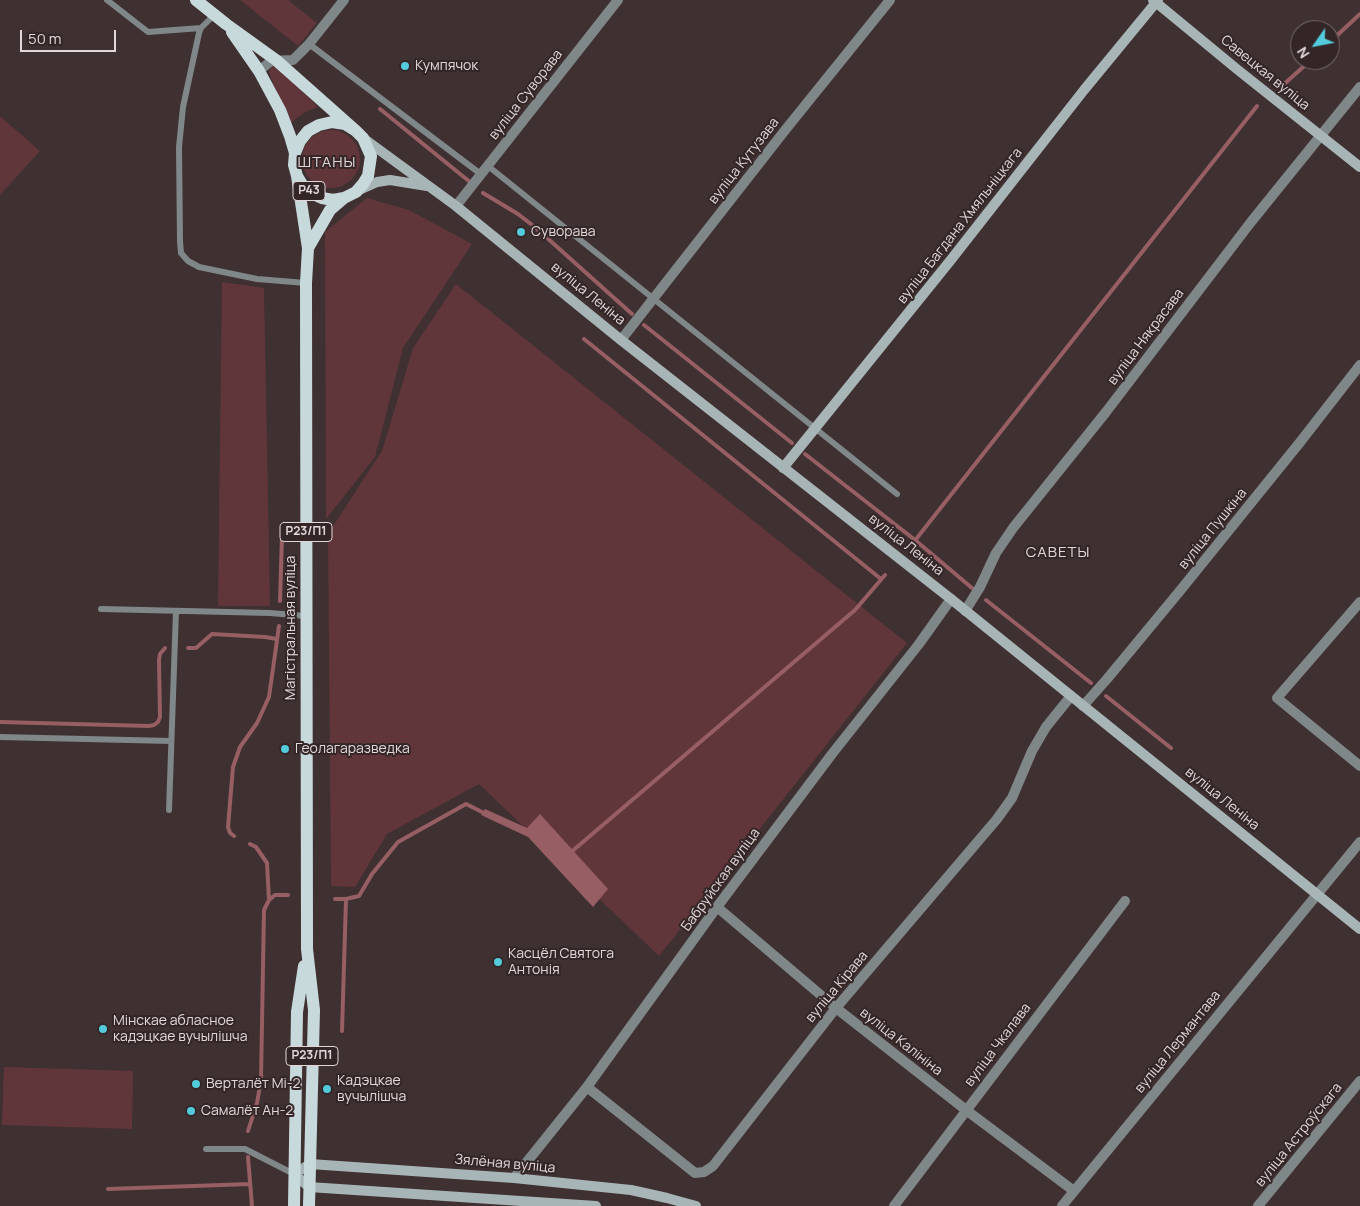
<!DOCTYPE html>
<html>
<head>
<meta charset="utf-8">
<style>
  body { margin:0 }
  #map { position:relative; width:1360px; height:1206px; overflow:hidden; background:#3f3031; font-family:Manrope,sans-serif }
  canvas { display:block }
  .north { position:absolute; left:1290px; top:20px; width:50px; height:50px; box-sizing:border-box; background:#342627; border:1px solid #796d6e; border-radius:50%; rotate:237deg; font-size:14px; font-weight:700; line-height:20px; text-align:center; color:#e1d7d8 }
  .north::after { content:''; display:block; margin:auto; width:18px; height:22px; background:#53cbdb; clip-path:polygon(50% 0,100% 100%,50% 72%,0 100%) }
  .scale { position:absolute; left:20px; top:30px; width:96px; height:22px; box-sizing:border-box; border:2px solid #e1d7d8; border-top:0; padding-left:6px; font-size:15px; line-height:18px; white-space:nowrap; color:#e1d7d8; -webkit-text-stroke:4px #342627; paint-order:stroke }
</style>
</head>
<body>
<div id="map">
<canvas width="1360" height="1206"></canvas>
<div class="north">N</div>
<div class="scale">50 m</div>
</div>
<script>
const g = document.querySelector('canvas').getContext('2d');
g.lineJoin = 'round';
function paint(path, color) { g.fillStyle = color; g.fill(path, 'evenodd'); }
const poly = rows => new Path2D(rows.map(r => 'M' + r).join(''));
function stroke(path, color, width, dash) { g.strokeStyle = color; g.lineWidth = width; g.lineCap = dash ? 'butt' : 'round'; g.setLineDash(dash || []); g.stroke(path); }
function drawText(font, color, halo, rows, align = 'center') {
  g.font = font + ' Manrope,sans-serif'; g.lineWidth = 4; g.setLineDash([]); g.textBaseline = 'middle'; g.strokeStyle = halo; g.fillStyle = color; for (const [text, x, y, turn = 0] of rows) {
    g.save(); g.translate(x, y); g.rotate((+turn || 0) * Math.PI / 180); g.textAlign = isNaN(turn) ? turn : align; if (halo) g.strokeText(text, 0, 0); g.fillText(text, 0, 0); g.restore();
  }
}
const green = poly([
  [240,0,288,0,317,23,298,46],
  [272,66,276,66,318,107,305,112,289,124,270,75,269,72],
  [0,116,40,151,0,195],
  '302 159a29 29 0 1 1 58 0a29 29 0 1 1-58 0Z',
  [367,198,409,210,472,244,403,348,375,457,326,519,325,232],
  [222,282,264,288,270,606,218,606],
  [456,284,907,643,659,956,479,784,387,834,355,887,331,886,328,534,382,451,413,348],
  [4,1067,133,1071,132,1129,2,1125]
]);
const water = poly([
  [485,809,527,828,540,814,608,889,593,907,528,837,481,815]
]);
const stream = poly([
  [1330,42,1360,14],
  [1283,85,1311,60],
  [380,109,470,182],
  [483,193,518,214,536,228,632,314],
  [644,325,792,443],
  [584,339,881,579],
  [805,454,915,540,972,588],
  [913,543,1257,106],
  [986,600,1091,683],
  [280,601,282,535],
  [188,648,196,648,212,634,265,637,277,639],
  [1106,696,1171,748],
  [0,722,149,726,154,725,158,722,160,717,159,660,160,654,165,648],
  [234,836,230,833,228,827,233,767,240,747,257,723,269,697,279,626],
  [250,844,256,847,267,863,269,900],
  [570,853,855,610,885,575],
  [335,899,346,899],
  [342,1031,346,899,359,896,372,874,398,842,466,804,486,814],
  [248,1131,257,1103,261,1080,264,910,269,900,275,895,288,895],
  [248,1157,252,1206],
  [108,1189,250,1184]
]);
const lane = poly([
  [107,0,148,32,201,28],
  [214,15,201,28,199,33,183,107,179,147,180,241,181,253,188,261,199,267,257,279,306,283],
  [309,44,482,175],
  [488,166,897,494],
  [101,609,270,613,306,616],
  [0,737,171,741],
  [169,810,176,611],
  [206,1149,245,1149,294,1174]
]);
const street = poly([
  [259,71,271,61,293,60,309,44,344,0],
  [456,206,618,0],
  [621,340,786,129,890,0],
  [1360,602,1277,698,1360,766],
  [965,611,980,587,996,553,1013,528,1106,412,1251,222,1360,87],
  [1083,706,1107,679,1179,592,1301,441,1360,365],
  [717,907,836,1008,966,1110,1074,1191],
  [587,1087,695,1173,704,1172,713,1166,836,1008,997,819,1012,798,1032,751,1046,727,1071,696],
  [514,1178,587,1087,717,907,832,754,919,644,951,599],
  [894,1206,1125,901],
  [1062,1206,1360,842],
  [1258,1206,1360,1081]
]);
const secondary = poly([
  [1153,0,1238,70,1360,167],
  [363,138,456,206,621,340,951,599,1360,929],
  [357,191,377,182,390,180,427,186],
  [783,468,950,261,1084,90,1158,0],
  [596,1206,309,1187,294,1174,310,1164,514,1178,631,1190,667,1198,696,1206]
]);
const primary = poly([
  [196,0,226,24,276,60,356,131,363,138,371,156,368,176,363,184,356,192,344,198,333,200,322,198,311,193,303,186,297,176,294,165,295,153,300,141,308,131,319,125,332,122,345,124,356,131],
  [232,32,259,71,280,110,290,136,295,153],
  [297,176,308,248,306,283,307,949,314,1010,309,1206],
  [308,248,330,210,344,198],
  [294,1206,297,1012,304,966]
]);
const markers = [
  [405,66,5,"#53cbdb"],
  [521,232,5,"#53cbdb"],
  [285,749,5,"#53cbdb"],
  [498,962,5,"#53cbdb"],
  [103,1029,5,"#53cbdb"],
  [196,1084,5,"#53cbdb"],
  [327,1089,5,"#53cbdb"],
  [191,1111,5,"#53cbdb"]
];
const shields = [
  [309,191,32],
  [306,532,52],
  [312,1056,52]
];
const shieldNames = [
  ["Р43",309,191],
  ["Р23/П1",306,532],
  ["Р23/П1",312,1056]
];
const poiNames = [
  ["Кумпячок",415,66],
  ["Суворава",531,232],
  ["Геолагаразведка",295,749],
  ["Касцёл Святога",508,954],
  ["Антонія",508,970],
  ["Мінскае абласное",113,1021],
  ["кадэцкае вучылішча",113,1037],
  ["Кадэцкае",337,1081],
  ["вучылішча",337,1097],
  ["Верталёт Мі-2",206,1084],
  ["Самалёт Ан-2",201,1111]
];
const streetNames = [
  ["Савецкая вуліца",1265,73,39],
  ["вуліца Суворава",526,95,-52],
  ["вуліца Кутузава",744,161,-52],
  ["вуліца Багдана Хмяльніцкага",960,226,-52],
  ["вуліца Леніна",588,294,39],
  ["вуліца Някрасава",1146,337,-53],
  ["вуліца Пушкіна",1213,529,-51],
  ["вуліца Леніна",906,545,38],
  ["Магістральная вуліца",291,628,-90],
  ["вуліца Леніна",1222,799,39],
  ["Бабруйская вуліца",721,880,-54],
  ["вуліца Кірава",837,987,-50],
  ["вуліца Калініна",901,1042,38],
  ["вуліца Лермантава",1178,1042,-51],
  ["вуліца Чкалава",998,1045,-53],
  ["вуліца Астроўскага",1299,1135,-51],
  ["Зялёная вуліца",505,1164,5]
];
const neighbourhoodNames = [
  ["ШТАНЫ",327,163],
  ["САВЕТЫ",1058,553]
];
paint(green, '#60363a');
paint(water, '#975e64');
stroke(stream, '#975e64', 4);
stroke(lane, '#7f8788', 6);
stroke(street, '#7f8788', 10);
stroke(secondary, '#a8b5b7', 10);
stroke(primary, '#c8d9dc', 12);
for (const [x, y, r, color] of markers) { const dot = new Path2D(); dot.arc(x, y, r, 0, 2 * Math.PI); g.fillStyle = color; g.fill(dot); stroke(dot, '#342627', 2); }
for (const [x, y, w] of shields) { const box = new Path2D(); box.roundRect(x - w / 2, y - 9.5, w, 19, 4); g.fillStyle = '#342627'; g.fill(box); stroke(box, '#e1d7d8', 1); }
drawText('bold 12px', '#e1d7d8', null, shieldNames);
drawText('14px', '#e1d7d8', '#342627', poiNames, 'left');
drawText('14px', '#e1d7d8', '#342627', streetNames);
g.letterSpacing = '1px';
drawText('15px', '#e1d7d8', '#342627', neighbourhoodNames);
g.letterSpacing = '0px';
</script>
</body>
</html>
